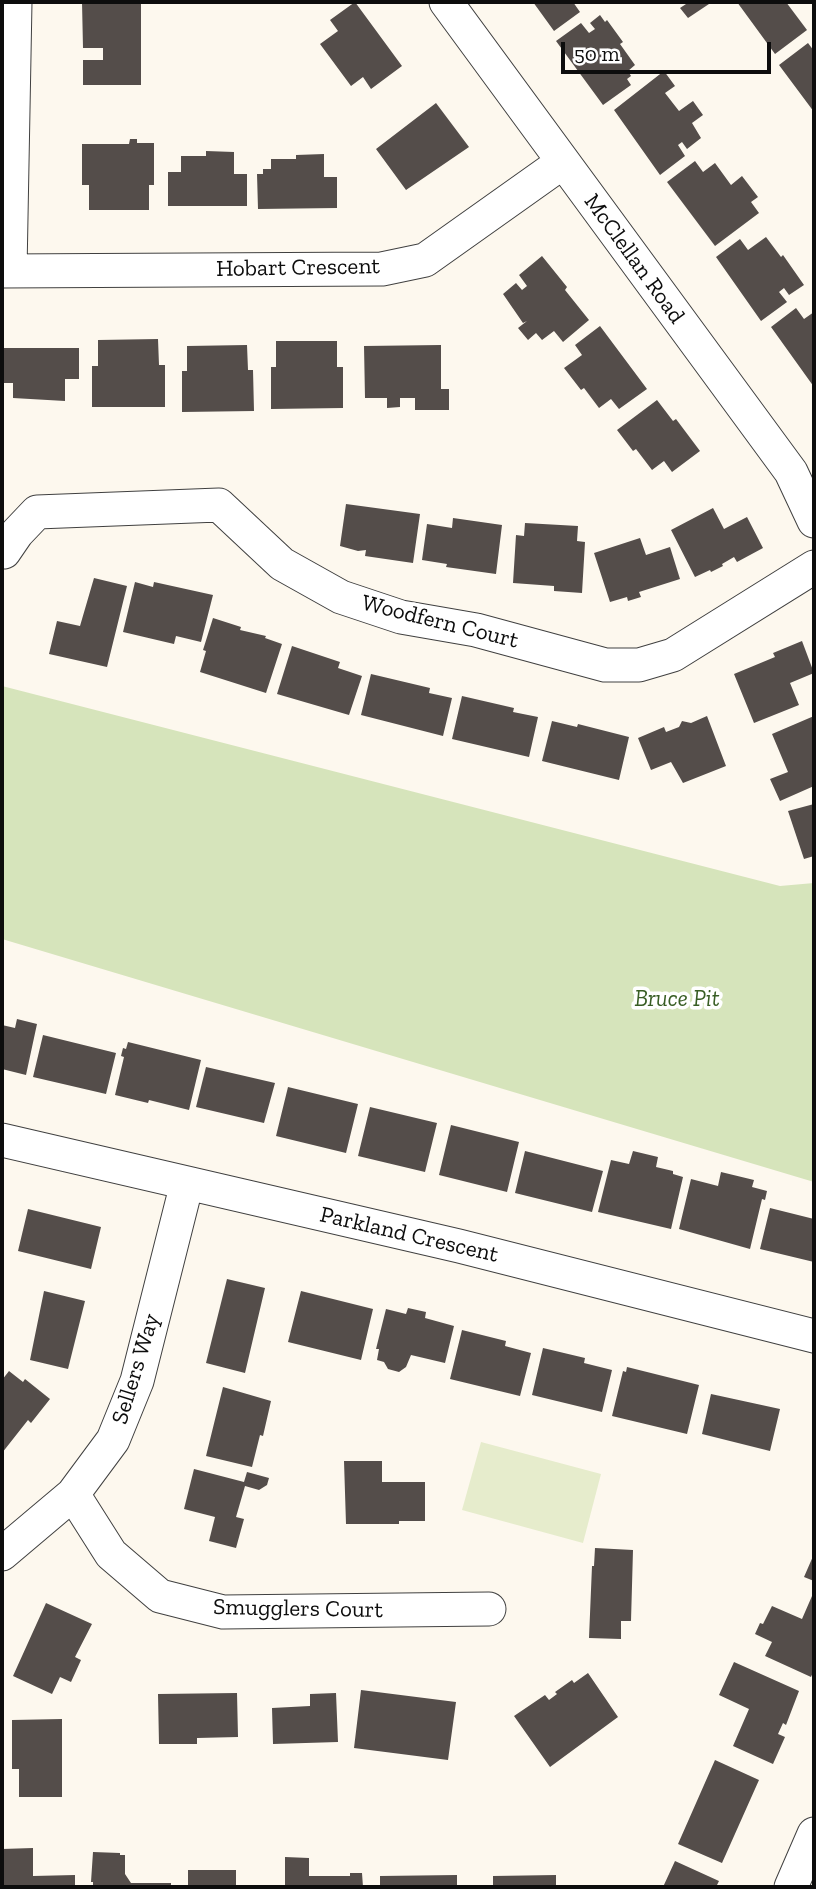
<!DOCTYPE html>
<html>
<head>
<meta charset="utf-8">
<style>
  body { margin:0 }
  #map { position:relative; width:816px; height:1889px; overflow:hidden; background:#fdf8ee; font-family:"Zilla Slab",serif }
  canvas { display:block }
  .frame { position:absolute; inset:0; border:4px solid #0d0d0d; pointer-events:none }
  .scale { position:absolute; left:561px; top:42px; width:210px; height:32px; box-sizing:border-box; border:4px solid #0d0d0d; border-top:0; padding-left:9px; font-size:21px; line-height:24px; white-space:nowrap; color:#0d0d0d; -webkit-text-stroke:5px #fff; paint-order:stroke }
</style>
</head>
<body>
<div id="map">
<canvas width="816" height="1889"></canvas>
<div class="frame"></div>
<div class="scale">50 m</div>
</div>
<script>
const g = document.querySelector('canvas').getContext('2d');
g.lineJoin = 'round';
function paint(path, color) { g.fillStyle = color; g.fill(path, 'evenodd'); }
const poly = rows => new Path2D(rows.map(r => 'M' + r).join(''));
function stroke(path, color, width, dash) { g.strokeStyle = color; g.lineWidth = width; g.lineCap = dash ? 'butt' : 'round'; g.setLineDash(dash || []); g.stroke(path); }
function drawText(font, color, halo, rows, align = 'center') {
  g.font = font + ' "Zilla Slab",serif'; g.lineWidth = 7; g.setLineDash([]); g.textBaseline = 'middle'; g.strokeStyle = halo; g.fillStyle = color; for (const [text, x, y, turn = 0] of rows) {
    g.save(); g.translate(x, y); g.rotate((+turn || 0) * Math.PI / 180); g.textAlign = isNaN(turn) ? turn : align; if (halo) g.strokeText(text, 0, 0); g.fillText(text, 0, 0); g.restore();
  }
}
const green = poly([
  [2,686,780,886,814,883,814,1182,2,939]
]);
const pitch = poly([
  [481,1442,601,1474,583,1543,462,1510]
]);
const building = poly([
  [82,2,141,2,141,85,83,85,83,60,103,60,103,48,83,48],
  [355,2,402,66,371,89,363,77,351,86,320,44,338,31,330,20],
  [533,2,573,2,580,12,554,31],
  [689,2,712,2,688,18,680,8],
  [737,2,786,2,807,30,775,54],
  [600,15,605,22,607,20,623,42,620,44,635,65,628,71,631,76,627,79,631,85,603,105,556,41,581,23,589,33,595,29,590,23],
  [808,43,814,51,814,112,779,65],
  [664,71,675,86,665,93,679,111,693,101,703,115,692,123,701,138,687,149,682,142,678,145,685,156,660,175,614,110],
  [436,103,469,147,406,190,376,149],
  [130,139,137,139,137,143,154,143,154,185,149,185,149,210,89,210,89,185,82,185,82,144,129,144],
  [206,151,234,152,234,174,247,174,247,206,168,206,168,172,181,172,181,156,206,156],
  [324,154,324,177,337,177,337,208,258,209,257,174,263,174,263,169,271,169,271,159,296,159,296,155],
  [695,161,703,172,715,163,731,185,742,176,758,197,751,202,759,213,715,246,667,182],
  [766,237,781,257,783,255,804,285,789,295,784,288,779,292,787,302,761,321,716,257,740,239,748,250],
  [542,256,567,287,565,290,589,320,563,342,554,331,542,340,536,333,528,340,518,328,527,321,523,323,503,294,516,283,522,290,527,286,519,275],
  [796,308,804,319,814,312,814,387,771,327],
  [600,326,647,389,619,409,611,399,599,408,584,388,581,390,564,368,582,355,575,345],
  [158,339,159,365,165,365,165,407,92,407,92,366,98,366,98,340],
  [276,341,337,341,337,367,343,367,343,408,271,409,271,367,276,367],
  [247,345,248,370,253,370,254,411,182,412,182,371,187,371,187,346],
  [441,345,441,389,449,389,449,410,415,410,415,398,400,398,400,407,387,408,387,398,365,398,364,346],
  [2,348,79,348,79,379,65,379,65,401,13,398,13,383,2,383],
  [657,400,673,421,676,419,700,451,672,472,664,461,652,470,636,449,633,451,617,430],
  [346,504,420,514,413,563,365,556,366,550,358,551,340,546],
  [713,508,724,529,747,517,763,548,737,562,734,557,722,564,723,566,711,572,710,570,695,577,671,530],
  [453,518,502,525,496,574,446,567,447,564,422,560,427,524,452,528],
  [525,523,578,526,577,541,585,542,582,593,554,591,554,586,513,583,516,535,524,536],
  [640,538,646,555,670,547,680,579,639,592,641,597,628,601,627,597,610,602,594,553],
  [94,578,127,586,107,667,49,654,57,621,80,626],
  [135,582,153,587,154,582,213,595,201,642,176,636,174,644,123,632],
  [213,618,241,627,240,630,266,636,265,638,282,644,266,693,200,672,206,651,203,650],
  [802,641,814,673,790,683,799,705,754,723,734,674,775,657,773,653],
  [292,646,340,662,338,668,362,676,349,715,277,694],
  [371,674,430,688,429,693,452,698,443,736,361,715],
  [462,696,514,708,513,712,538,717,529,757,452,739],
  [707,716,726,766,683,783,671,762,651,770,638,738,664,727,666,732,679,727,682,721,691,723],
  [814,716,814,786,780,801,770,779,788,772,772,734],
  [552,721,577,727,578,724,629,737,619,780,542,761],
  [814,804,814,856,804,859,788,811],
  [17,1019,37,1024,26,1075,2,1069,2,1025,15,1028],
  [43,1035,116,1053,106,1094,33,1077],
  [128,1042,201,1060,189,1110,149,1100,148,1103,115,1095,124,1057,121,1056,123,1048,126,1049],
  [206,1067,275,1083,264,1123,196,1107],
  [288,1087,358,1104,346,1153,276,1136],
  [370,1107,437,1123,425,1172,358,1156],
  [451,1125,519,1142,507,1192,439,1175],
  [525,1151,603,1171,592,1212,515,1193],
  [633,1151,658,1157,656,1167,673,1171,673,1174,683,1177,671,1229,598,1212,611,1160,629,1164],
  [721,1172,754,1180,752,1187,767,1191,765,1200,762,1199,750,1249,679,1229,691,1179,718,1186],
  [770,1208,814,1219,814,1262,760,1249],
  [28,1209,101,1227,91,1269,18,1251],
  [227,1279,265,1288,245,1373,206,1363],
  [44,1291,85,1301,68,1369,30,1360],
  [301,1291,373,1309,361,1360,288,1342],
  [408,1308,426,1312,425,1318,454,1326,445,1363,411,1355,406,1367,399,1372,388,1369,384,1362,377,1360,379,1349,376,1349,386,1309,406,1314],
  [462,1330,506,1341,505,1346,531,1353,520,1396,450,1379],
  [543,1348,585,1358,584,1363,612,1370,602,1412,532,1395],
  [627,1367,699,1385,687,1434,612,1416,623,1371,626,1372],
  [9,1371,23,1382,25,1379,50,1399,31,1423,28,1420,2,1453,2,1380],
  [223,1387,271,1401,263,1436,260,1435,252,1467,206,1456],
  [711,1394,780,1409,770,1451,702,1434],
  [344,1461,382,1461,382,1482,425,1482,425,1521,399,1521,399,1524,346,1524],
  [194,1469,244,1482,247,1472,269,1478,267,1485,259,1490,245,1486,236,1517,244,1519,236,1548,209,1541,215,1517,184,1509],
  [595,1548,633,1550,631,1621,621,1621,621,1639,589,1638,592,1566,594,1566],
  [814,1554,814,1581,804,1577],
  [812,1596,814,1597,814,1670,811,1677,765,1656,772,1642,755,1634,760,1623,763,1624,772,1606,802,1619],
  [46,1603,92,1624,75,1657,81,1660,71,1682,60,1677,52,1694,13,1676],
  [734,1662,799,1691,786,1725,783,1723,778,1734,785,1737,773,1764,733,1746,749,1709,719,1695],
  [588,1673,618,1717,550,1767,514,1716,545,1695,549,1700,557,1694,555,1692,572,1680,574,1683],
  [361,1690,456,1702,448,1760,354,1748],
  [237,1693,238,1737,197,1738,197,1744,159,1744,158,1694],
  [336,1693,338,1742,273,1744,272,1708,310,1706,310,1694],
  [62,1719,62,1797,19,1797,19,1769,12,1769,12,1720],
  [715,1760,759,1780,722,1863,678,1844],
  [33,1848,33,1876,75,1875,75,1887,2,1887,2,1849],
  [93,1852,120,1853,120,1855,125,1855,125,1874,131,1883,171,1883,171,1887,93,1887,93,1882,91,1882],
  [285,1857,309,1858,309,1876,350,1876,350,1873,362,1873,363,1887,285,1887],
  [675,1861,719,1881,716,1887,663,1887],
  [188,1870,236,1870,236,1887,188,1887],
  [457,1875,457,1887,380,1887,380,1876],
  [556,1875,556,1887,493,1887,493,1876]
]);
const minor = poly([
  [446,2,791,472,814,521],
  [2,271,382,269,425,260,563,162],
  [10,271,15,2],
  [4,552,17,533,37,512,219,505,282,564,341,597,401,617,476,630,605,665,639,665,673,655,814,567],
  [2,1140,459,1246,814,1336],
  [73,1494,111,1554,160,1596,223,1612,489,1609],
  [2,1554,73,1494,113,1440,137,1381,187,1183],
  [791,1887,814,1834]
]);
const streetNames = [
  ["McClellan Road",634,259,54],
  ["Hobart Crescent",298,268,-1],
  ["Woodfern Court",440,622,14],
  ["Parkland Crescent",409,1235,13],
  ["Sellers Way",136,1369,-73],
  ["Smugglers Court",298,1609,1]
];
const parkNames = [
  ["Bruce Pit",677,999]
];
paint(green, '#d6e4bb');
paint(pitch, '#e6eccc');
paint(building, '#544d4a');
stroke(minor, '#404040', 35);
stroke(minor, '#fff', 33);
drawText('23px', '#0d0d0d', '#fff', streetNames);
drawText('italic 23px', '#385d24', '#fff', parkNames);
</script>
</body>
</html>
